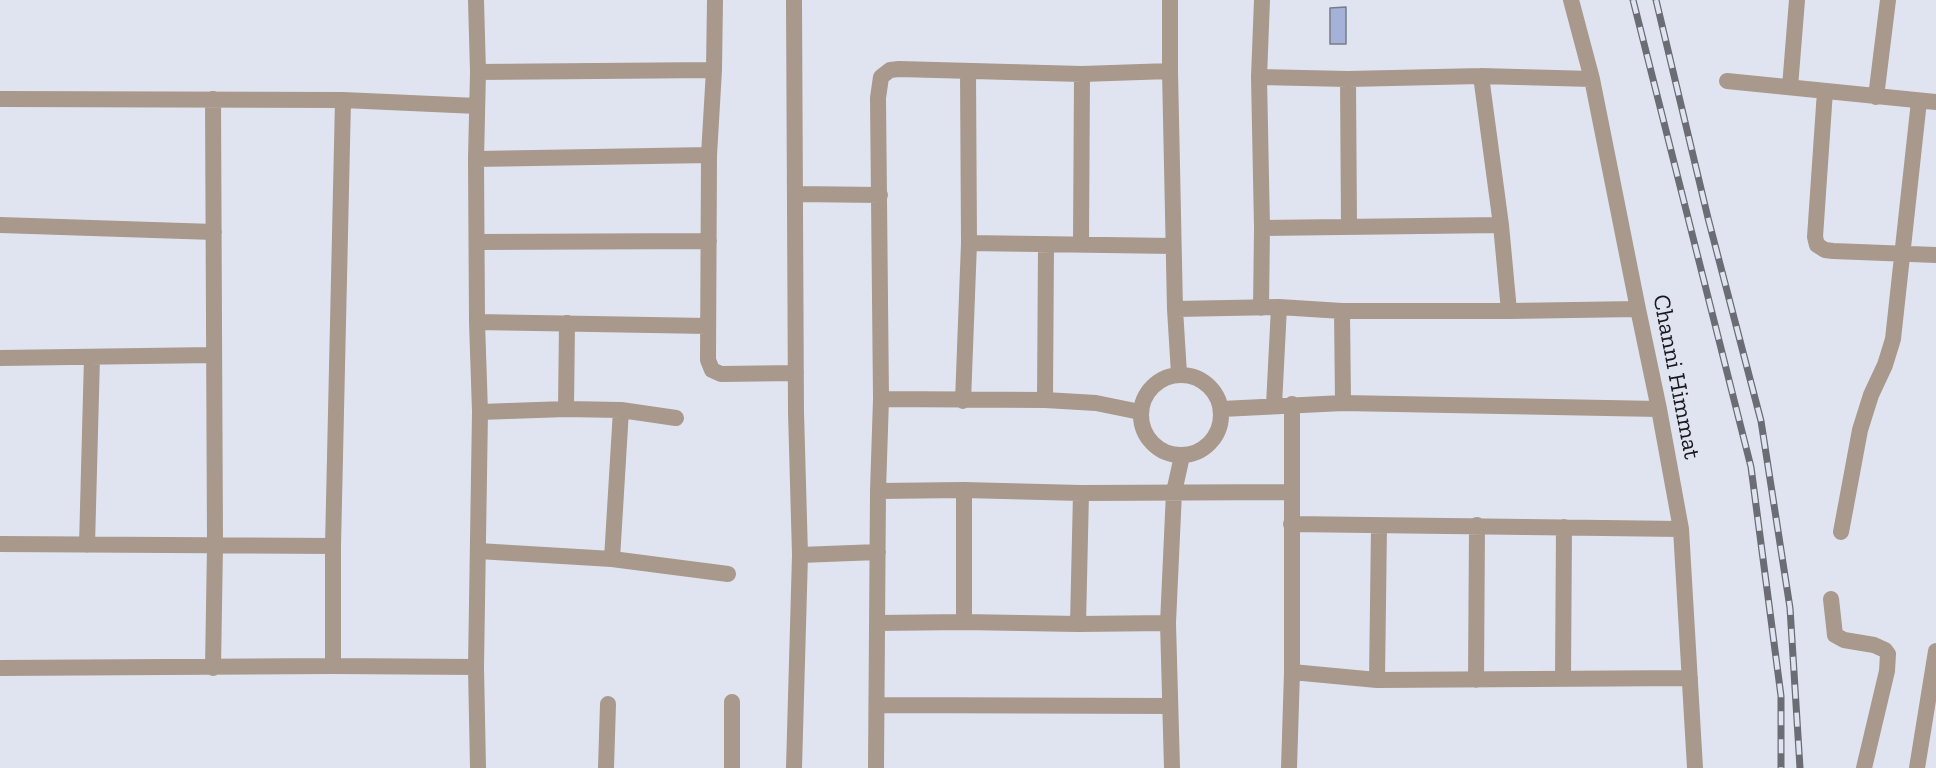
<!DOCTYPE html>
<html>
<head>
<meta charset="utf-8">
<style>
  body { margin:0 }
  canvas { display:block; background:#e0e4f0 }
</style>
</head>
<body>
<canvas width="1936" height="768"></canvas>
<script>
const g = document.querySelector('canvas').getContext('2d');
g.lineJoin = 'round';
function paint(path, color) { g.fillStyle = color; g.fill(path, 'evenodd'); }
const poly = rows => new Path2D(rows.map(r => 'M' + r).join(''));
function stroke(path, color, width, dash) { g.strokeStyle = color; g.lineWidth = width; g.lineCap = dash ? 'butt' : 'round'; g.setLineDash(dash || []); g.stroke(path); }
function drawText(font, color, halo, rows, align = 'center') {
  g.font = font + ' "Zilla Slab",serif'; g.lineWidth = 4.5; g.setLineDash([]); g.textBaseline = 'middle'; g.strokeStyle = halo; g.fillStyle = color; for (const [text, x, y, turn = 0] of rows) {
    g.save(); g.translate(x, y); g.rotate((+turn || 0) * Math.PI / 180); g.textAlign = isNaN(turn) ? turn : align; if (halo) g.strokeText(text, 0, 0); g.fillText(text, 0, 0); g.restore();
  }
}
const building = poly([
  [1346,7,1346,44,1330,44,1330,8,1346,7]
]);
const minor = poly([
  [476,0,478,72,476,159,477,322,480,412,476,667,478,768],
  [715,0,714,70,709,155,708,360,712,370,721,374,796,373],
  [794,0,796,412,800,555,794,768],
  [1170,0,1170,71,1175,309,1179,374],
  [1571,0,1592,79,1638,309,1659,409,1681,529,1695,768],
  [478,72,714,70],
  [1481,76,1501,225,1509,311],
  [1259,77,1348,79,1481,76,1592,79],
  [1348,79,1349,227],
  [1727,81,1936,102],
  [1790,87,1797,0],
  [1825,91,1815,237,1817,245,1825,250,1833,251,1936,255],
  [1876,97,1888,0],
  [0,99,343,100,477,106],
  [213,99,215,546,213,668],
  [476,159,709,155],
  [796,194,880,195],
  [0,225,214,232],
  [1262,228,1501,225],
  [477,242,709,241],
  [969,243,1173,246],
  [1081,243,1082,74],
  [1261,308,1262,228,1259,77,1262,0],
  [1175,309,1279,307,1342,311,1509,311,1638,309],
  [1342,311,1343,403],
  [477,322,708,326],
  [0,358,214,355],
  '1141 415a40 40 0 1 1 80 0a40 40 0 1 1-80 0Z',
  [881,399,1045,400,1096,403,1140,412],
  [1045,400,1046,244],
  [963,401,969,243,968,72],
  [1274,405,1279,307],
  [566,409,567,323],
  [1222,409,1343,403,1659,409],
  [480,412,566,409,621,410,676,418],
  [878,491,964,490,1081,493,1292,492],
  [1291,524,1681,529],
  [1841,532,1860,430,1871,395,1885,365,1893,339,1919,101],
  [0,544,333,546],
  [87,545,92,357],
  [478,551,612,559,621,410],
  [800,555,878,552],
  [612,559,728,574],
  [1831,599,1835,635,1844,640,1874,645,1885,650,1888,654,1887,671,1864,768],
  [964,622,964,490],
  [877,623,964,622,1078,624,1168,623],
  [1078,624,1081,493],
  [333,666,333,546,343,100],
  [0,668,333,666,476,667],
  [1292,672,1377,680,1690,678],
  [1563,678,1564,527],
  [1377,680,1379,526],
  [1476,680,1477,525],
  [877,705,1170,706],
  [606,768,608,704],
  [732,768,732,702],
  [876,768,878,491,881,399,878,98,881,77,890,70,899,69,1082,74,1170,71],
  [1172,768,1168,623,1174,492,1182,456],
  [1289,768,1292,672,1292,404],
  [1917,768,1936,651]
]);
const rail = poly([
  [1633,0,1751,467,1781,696,1781,768],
  [1656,0,1708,218,1761,421,1790,608,1800,768]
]);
const streetNames = [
  ["Channi Himmat",1676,377,79]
];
paint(building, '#a4b1d8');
stroke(building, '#797c87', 1.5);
stroke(minor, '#a8998c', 16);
stroke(rail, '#6a6d74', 7);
stroke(rail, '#e0e4f0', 4.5, [14]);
drawText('24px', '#17191d', '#e0e4f0', streetNames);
</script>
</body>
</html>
